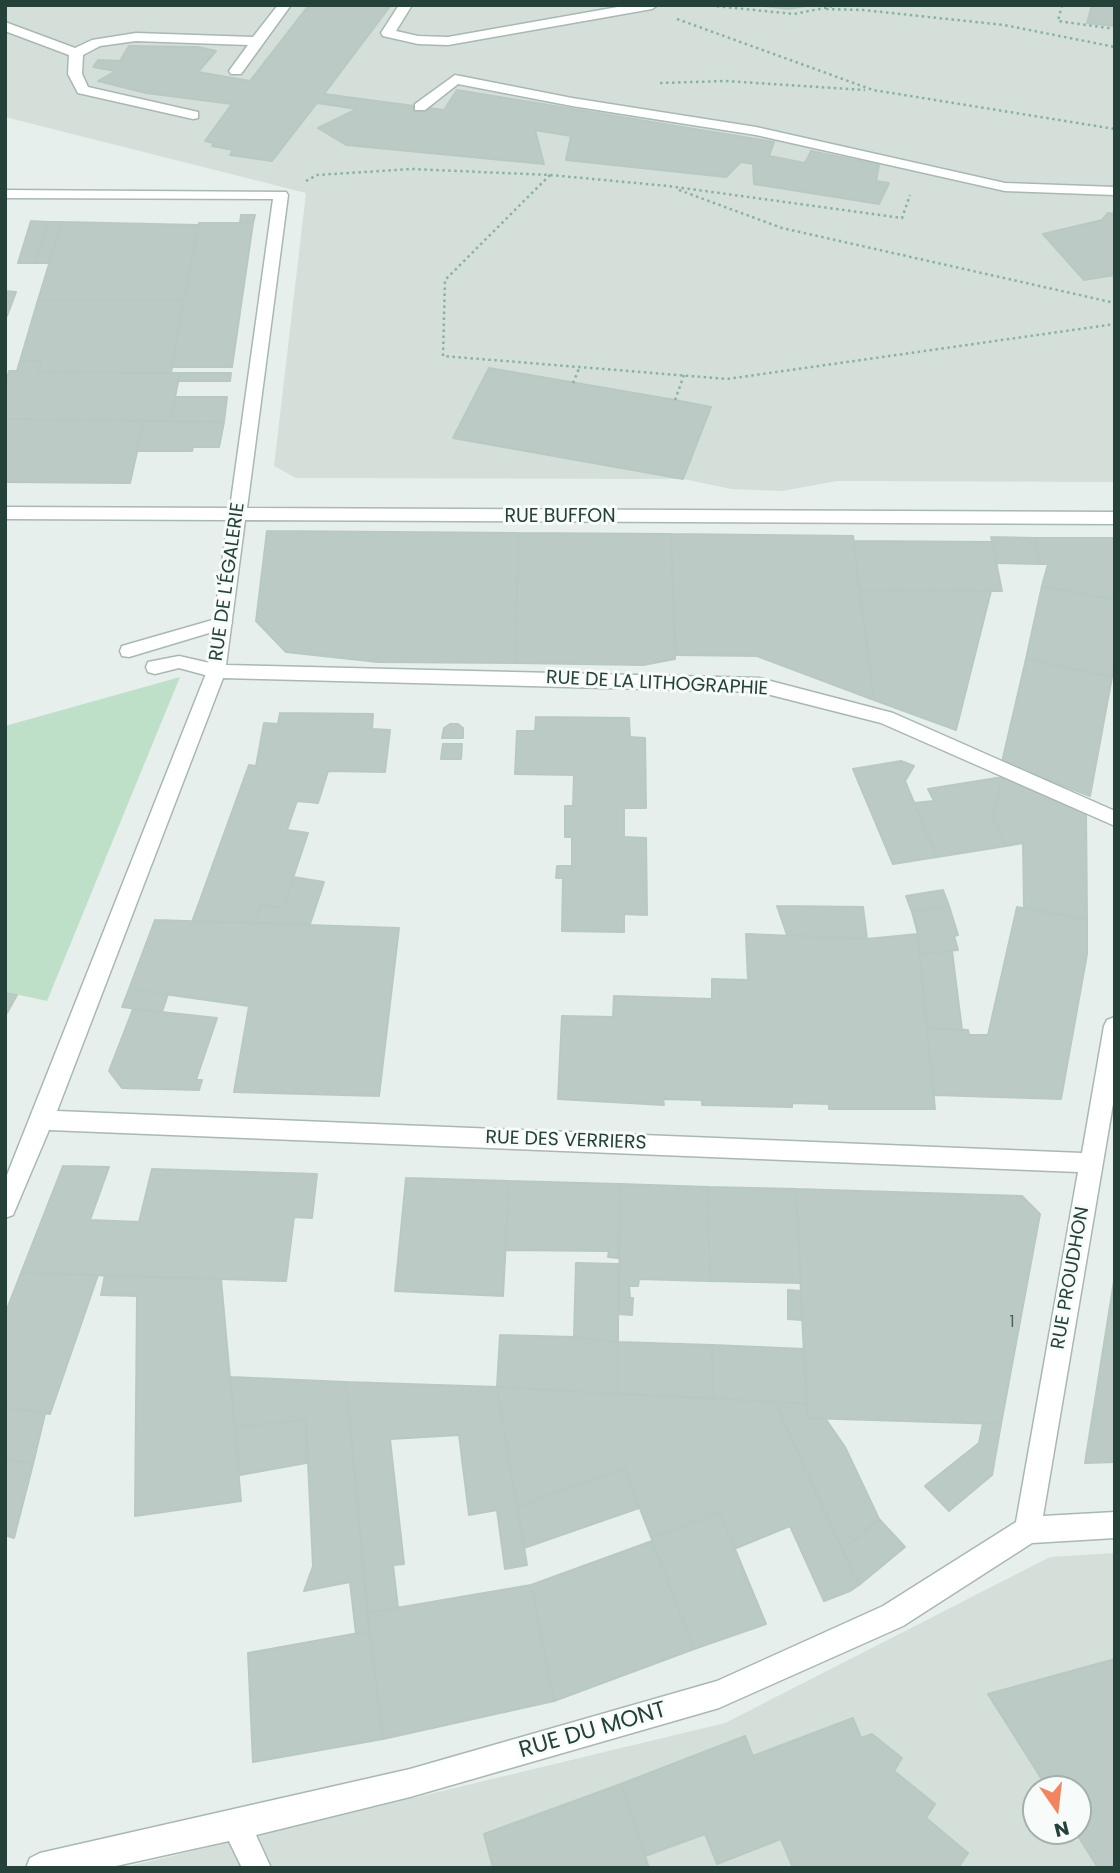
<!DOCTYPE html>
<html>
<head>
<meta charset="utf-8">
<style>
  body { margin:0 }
  #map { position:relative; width:1120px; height:1873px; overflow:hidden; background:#e6efeb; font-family:Poppins,sans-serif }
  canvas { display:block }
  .frame { position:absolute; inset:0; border:7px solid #24423a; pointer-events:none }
  .north { position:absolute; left:1022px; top:1775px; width:70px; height:70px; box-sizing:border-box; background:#f7fbf9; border:2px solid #a3b1ad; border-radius:50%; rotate:166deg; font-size:19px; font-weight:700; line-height:28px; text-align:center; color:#24423a }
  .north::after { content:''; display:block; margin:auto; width:24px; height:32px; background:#f4845f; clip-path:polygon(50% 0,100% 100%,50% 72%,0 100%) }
</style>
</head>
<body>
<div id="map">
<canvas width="1120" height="1873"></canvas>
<div class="frame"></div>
<div class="north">N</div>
</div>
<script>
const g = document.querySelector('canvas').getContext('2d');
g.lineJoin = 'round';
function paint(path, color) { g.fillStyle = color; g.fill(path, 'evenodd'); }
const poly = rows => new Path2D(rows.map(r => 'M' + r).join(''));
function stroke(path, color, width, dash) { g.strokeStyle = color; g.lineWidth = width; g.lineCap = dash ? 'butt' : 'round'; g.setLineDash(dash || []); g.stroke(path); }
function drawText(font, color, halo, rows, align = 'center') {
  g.font = font + ' Poppins,sans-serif'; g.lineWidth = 6; g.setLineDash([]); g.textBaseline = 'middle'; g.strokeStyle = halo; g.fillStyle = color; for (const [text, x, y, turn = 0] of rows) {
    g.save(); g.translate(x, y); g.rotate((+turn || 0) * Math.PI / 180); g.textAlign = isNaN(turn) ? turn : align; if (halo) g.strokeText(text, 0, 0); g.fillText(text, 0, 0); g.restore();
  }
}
const built = poly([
  [5,5,1115,5,1115,482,837,481,782,491,731,489,683,479,296,478,274,466,306,193,5,117],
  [1115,1553,1115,1868,122,1868,725,1723,1050,1557],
  [1036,1789,1078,1789,1078,1831,1036,1831]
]);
const green = poly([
  [180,677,47,1001,5,992,5,726]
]);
const building = poly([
  [309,5,391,5,324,94,444,110,457,90,774,142,769,156,805,163,811,151,879,165,876,181,889,183,879,204,754,184,753,164,741,162,726,177,566,160,571,136,535,130,544,164,346,145,318,128,357,109,317,103,272,161,230,155,233,150,212,146,214,143,205,141,232,104,146,93,98,81,116,71,93,67,98,60,120,61,129,46,198,47,216,51,198,72,250,81,309,5],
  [757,5,811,5,788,9,757,5],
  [1092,5,1115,5,1115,26,1087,23,1092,5],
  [1108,213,1115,214,1115,275,1084,280,1043,234,1102,220,1108,213],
  [241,215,255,215,253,223,240,223,241,215],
  [31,221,48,222,35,263,18,263,31,221],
  [48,222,62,222,49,263,35,263,48,222],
  [62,222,198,225,184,300,38,300,62,222],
  [199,223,253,223,232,367,171,367,199,223],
  [5,291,16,292,7,316,5,316,5,291],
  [38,300,184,300,171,373,38,372,42,361,20,361,38,300],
  [20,361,42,361,38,372,180,373,170,421,5,419,5,386,9,371,17,371,20,361],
  [489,368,675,400,711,407,683,479,453,438,489,368],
  [180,373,231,373,230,381,178,381,180,373],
  [175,397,227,397,224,422,170,421,175,397],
  [5,419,144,421,130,483,5,482,5,419],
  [144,421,170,421,224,422,219,447,193,447,192,451,136,451,144,421],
  [267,531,518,533,516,663,378,662,286,652,256,621,267,531],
  [518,533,671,534,675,659,643,665,516,663,518,533],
  [671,534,853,536,874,700,757,656,676,655,671,534],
  [991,537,1035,538,1040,564,998,563,991,537],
  [1035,538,1115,538,1115,600,1042,586,1048,564,1040,564,1035,538],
  [854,541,992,542,1002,591,859,590,854,541],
  [1042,586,1115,600,1115,662,1112,677,1026,659,1042,586],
  [859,590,991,591,956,730,874,700,859,590],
  [1026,659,1112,677,1090,796,1002,762,1026,659],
  [280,713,373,714,372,729,390,730,385,772,328,771,318,803,297,801,287,830,308,833,283,908,261,905,254,923,192,922,249,765,256,766,264,723,278,724,280,713],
  [536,717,629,718,630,737,645,738,646,808,624,808,624,837,646,838,647,915,624,914,624,932,562,931,563,878,556,878,557,866,572,866,572,837,565,837,565,806,573,806,574,775,515,774,517,731,535,731,536,717],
  [450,724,458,724,463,728,463,738,442,738,444,728,450,724],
  [443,744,462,744,461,759,441,759,443,744],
  [901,761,914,766,905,781,937,857,893,864,853,769,901,761],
  [1003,777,1086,812,1087,920,1024,907,1023,843,1006,846,992,817,1003,777],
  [1003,777,992,817,1006,846,937,857,914,803,934,801,928,789,1003,777],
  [293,877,324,882,310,924,254,923,261,905,283,908,293,877],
  [943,890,949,906,912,912,906,896,943,890],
  [777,906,863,907,867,939,787,935,777,906],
  [949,906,958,935,954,936,958,950,919,954,918,934,912,912,949,906],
  [1017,907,1087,920,1087,954,1061,1099,934,1095,927,1028,968,1030,969,1035,988,1035,1017,907],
  [155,920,399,928,379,1096,234,1092,249,1006,129,989,155,920],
  [746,934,867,939,918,934,935,1109,829,1109,829,1104,792,1103,792,1107,702,1105,702,1100,663,1099,664,1105,558,1099,562,1016,613,1017,614,996,712,999,712,979,748,980,746,934],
  [952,951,962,1030,927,1028,919,954,952,951],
  [129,989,168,994,162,1012,122,1007,129,989],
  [5,993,17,995,7,1013,5,1012,5,993],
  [133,1009,217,1018,196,1080,202,1080,199,1090,122,1088,109,1071,133,1009],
  [63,1166,109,1167,90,1220,139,1222,152,1169,317,1174,312,1218,294,1217,286,1281,21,1273,63,1166],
  [406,1178,509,1181,503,1296,395,1291,406,1178],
  [509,1181,620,1184,618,1258,608,1257,609,1251,505,1250,509,1181],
  [620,1184,708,1187,710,1281,639,1279,638,1286,629,1286,630,1298,633,1298,632,1315,619,1314,620,1184],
  [708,1187,796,1189,801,1283,710,1281,708,1187],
  [796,1189,1022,1196,1040,1214,1001,1424,807,1418,796,1189],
  [576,1263,618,1264,618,1342,574,1337,576,1263],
  [21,1273,98,1275,50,1414,5,1407,5,1314,21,1273],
  [105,1275,221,1279,241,1501,135,1516,137,1296,101,1295,105,1275],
  [1114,1281,1115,1462,1085,1463,1114,1281],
  [788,1290,801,1291,802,1320,788,1319,788,1290],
  [500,1335,574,1337,618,1342,618,1394,497,1387,500,1335],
  [618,1342,712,1345,713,1398,618,1394,618,1342],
  [712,1345,805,1349,807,1404,713,1398,712,1345],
  [231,1377,346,1382,370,1631,356,1634,350,1582,304,1591,313,1566,306,1420,235,1427,231,1377],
  [346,1382,497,1387,527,1565,505,1569,497,1510,469,1515,459,1435,390,1439,404,1564,393,1565,398,1608,367,1613,346,1382],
  [497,1387,775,1402,859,1585,850,1591,824,1601,790,1526,734,1549,720,1513,651,1537,624,1468,517,1507,497,1387],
  [775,1402,807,1404,807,1418,825,1418,845,1447,879,1519,842,1551,775,1402],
  [5,1407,45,1414,33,1464,5,1459,5,1407],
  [306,1420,306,1463,240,1475,235,1427,306,1420],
  [983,1423,1001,1424,992,1475,949,1511,925,1486,979,1443,983,1423],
  [5,1459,33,1464,14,1538,5,1535,5,1459],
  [624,1468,639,1508,524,1548,517,1507,624,1468],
  [720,1513,766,1624,694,1649,651,1537,720,1513],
  [879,1519,905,1547,859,1585,842,1551,879,1519],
  [652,1541,694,1649,554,1701,531,1585,652,1541],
  [531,1585,554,1701,383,1739,367,1613,531,1585],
  [370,1631,383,1739,253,1762,248,1653,370,1631],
  [1115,1659,1115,1868,1098,1868,1075,1831,1078,1831,1078,1789,1048,1789,988,1694,1115,1659],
  [853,1718,861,1738,872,1734,902,1758,894,1771,935,1804,926,1818,968,1853,958,1868,793,1868,781,1839,717,1864,705,1834,645,1856,621,1784,745,1736,753,1756,853,1718],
  [621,1784,649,1868,493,1868,484,1834,621,1784]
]);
const path = poly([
  [705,5,794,14,839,5],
  [1062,5,1058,21,1115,29],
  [826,9,863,10,1004,25,1115,47],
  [677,19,873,90,1115,129],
  [660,83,725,81,865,90],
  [550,175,445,280,443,356,727,379,1115,324],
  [306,181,317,175,412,169,550,175,668,186,902,218,910,195],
  [679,190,782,228,1115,303],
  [573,383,580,366],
  [675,400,684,375]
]);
const service = poly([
  [278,5,291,5,241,74,231,74,229,71,248,45,136,41,100,46,83,55,82,74,88,87,198,112,198,118,193,119,78,93,68,74,69,55,5,31,5,22,75,48,92,40,136,33,253,37,278,5],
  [399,5,412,5,396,31,418,36,448,37,629,5,658,5,652,9,448,45,418,44,383,36,381,33,399,5],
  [455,75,572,98,756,127,1005,183,1115,187,1115,195,1005,191,756,135,572,106,458,84,425,110,415,110,415,104,455,75],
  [223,617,229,619,232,623,229,627,129,657,122,656,120,651,122,646,223,617],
  [179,656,223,666,225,671,223,676,216,678,179,668,155,674,148,672,146,667,148,662,179,656]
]);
const minor = poly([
  [5,190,286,192,288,195,247,508,1115,512,1115,524,245,520,226,665,759,678,893,713,1115,811,1115,826,881,723,759,692,223,678,57,1111,1082,1153,1104,1026,1107,1020,1115,1017,1115,1092,1043,1516,1115,1512,1115,1538,1032,1543,903,1626,719,1708,410,1797,256,1835,271,1868,242,1868,229,1841,107,1868,26,1868,30,1858,40,1853,410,1769,717,1681,883,1606,1016,1522,1078,1172,49,1130,13,1215,5,1218,5,1180,207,671,228,520,5,519,5,507,230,508,273,199,5,198,5,190]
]);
const numberNames = [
  ["1",1012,1323]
];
const streetNames = [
  ["RUE BUFFON",560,517],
  ["RUE DE L'ÉGALERIE",228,582,-82],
  ["RUE DE LA LITHOGRAPHIE",657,684,3],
  ["RUE DES VERRIERS",566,1141,2],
  ["RUE PROUDHON",1071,1278,-80]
];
const nearStreetnames = [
  ["RUE DU MONT",593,1731,-16]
];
paint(built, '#d4dfda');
paint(green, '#bfe0c8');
paint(building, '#bbcac4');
stroke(building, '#b8c9c2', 2);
stroke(service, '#a8b8b2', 3);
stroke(minor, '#a8b8b2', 3);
stroke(path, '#86b3a5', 2.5, [2.5, 3.5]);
paint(service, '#fff');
paint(minor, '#fff');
drawText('16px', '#4a645c', null, numberNames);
drawText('19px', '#24423a', '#f7fbf9', streetNames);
drawText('23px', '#24423a', '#f7fbf9', nearStreetnames);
</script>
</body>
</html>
